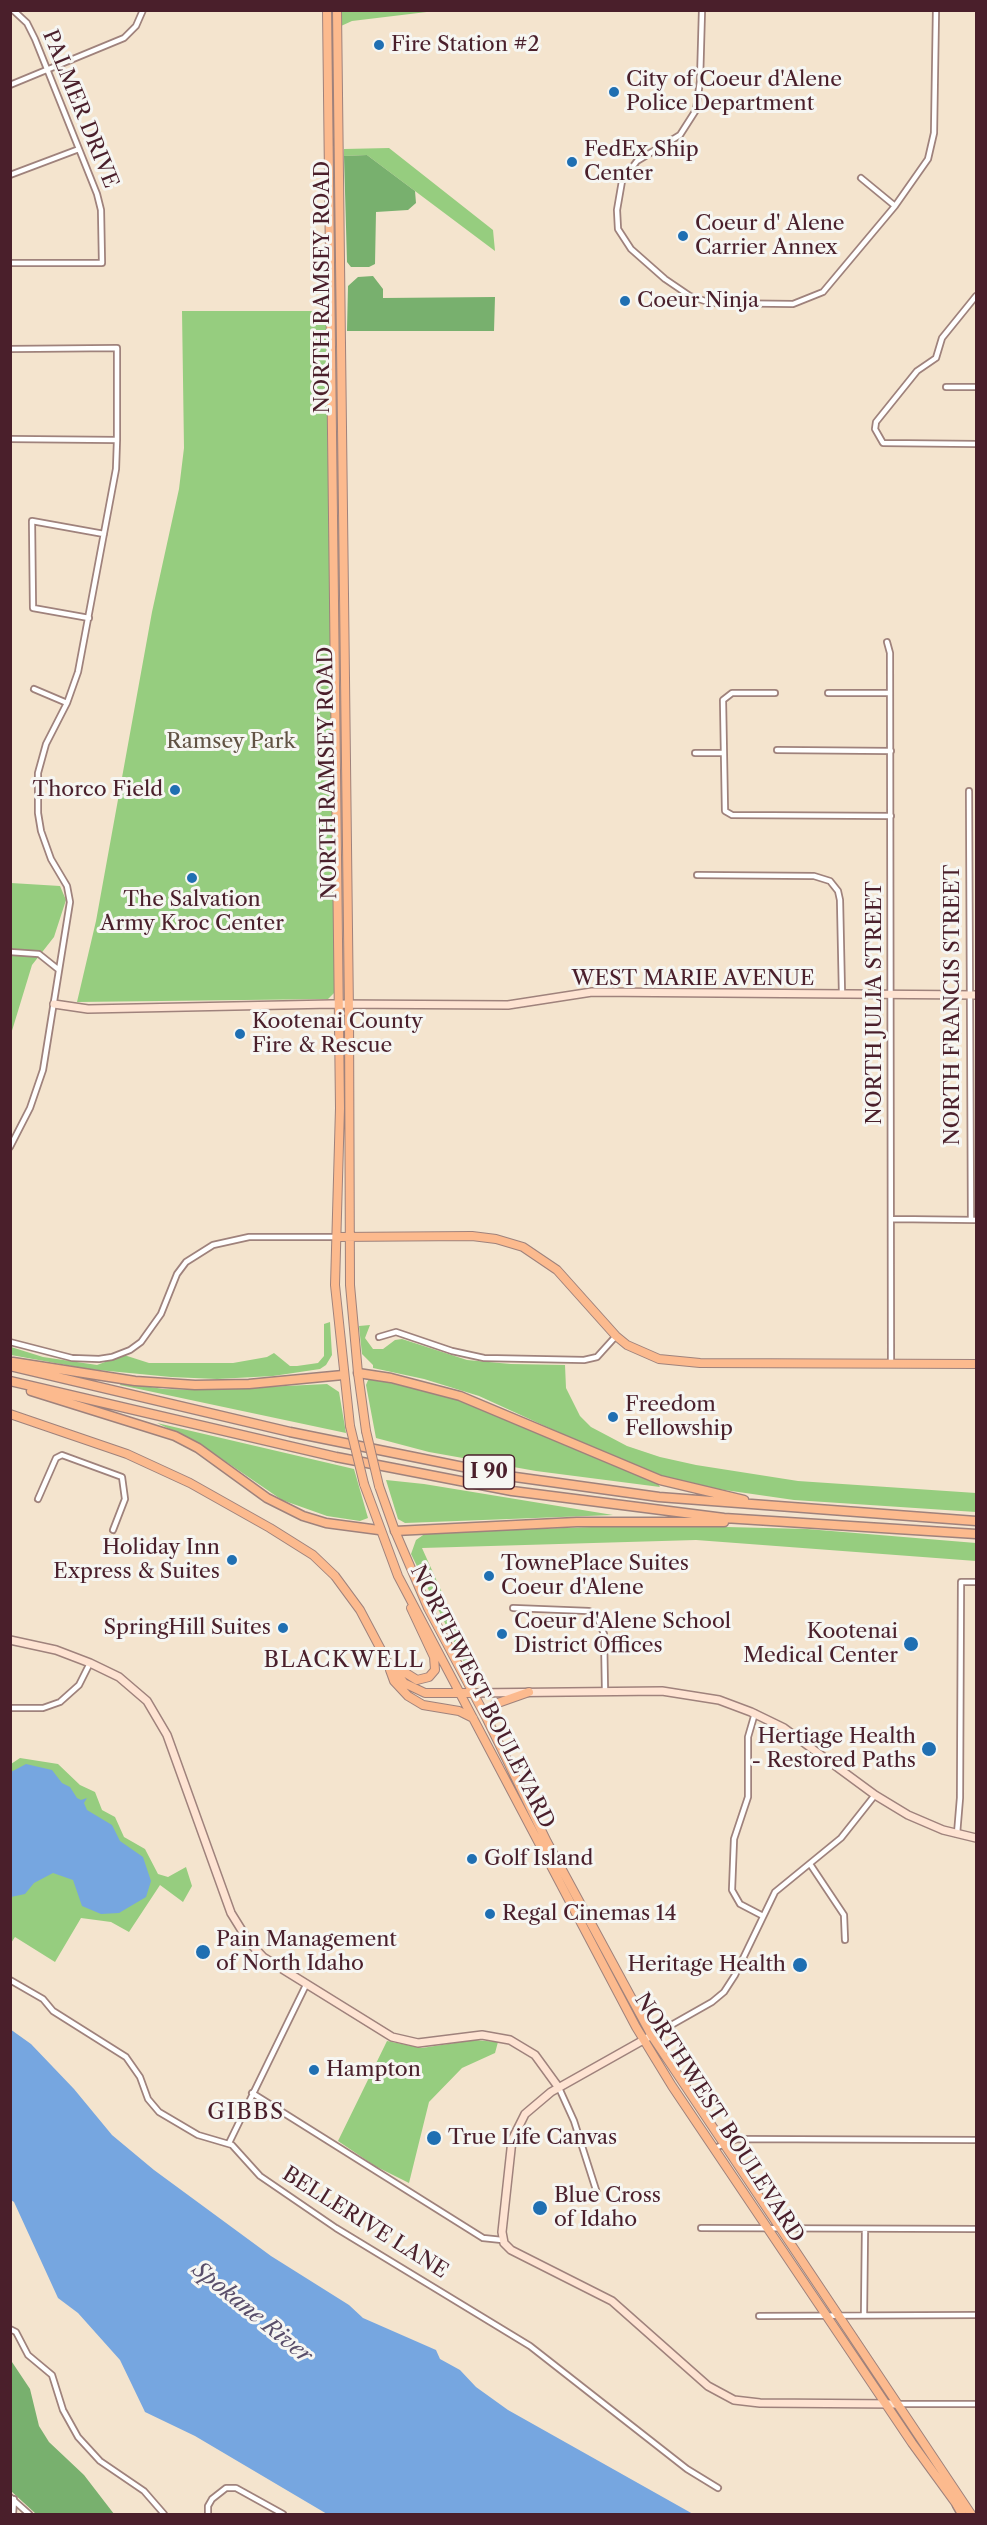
<!DOCTYPE html>
<html>
<head>
<meta charset="utf-8">
<style>
  body { margin:0 }
  #map { position:relative; width:987px; height:2525px; overflow:hidden; background:#f4e4ce; font-family:"Libre Caslon Text",serif }
  canvas { display:block }
  .frame { position:absolute; inset:0; border:12px solid #4a1f2b; pointer-events:none }
</style>
</head>
<body>
<div id="map">
<canvas width="987" height="2525"></canvas>
<div class="frame"></div>
</div>
<script>
const g = document.querySelector('canvas').getContext('2d');
g.lineJoin = 'round';
function paint(path, color) { g.fillStyle = color; g.fill(path, 'evenodd'); }
const poly = rows => new Path2D(rows.map(r => 'M' + r).join(''));
function stroke(path, color, width, dash) { g.strokeStyle = color; g.lineWidth = width; g.lineCap = dash ? 'butt' : 'round'; g.setLineDash(dash || []); g.stroke(path); }
function drawText(font, color, halo, rows, align = 'center') {
  g.font = font + ' "Libre Caslon Text",serif'; g.lineWidth = 6; g.setLineDash([]); g.textBaseline = 'middle'; g.strokeStyle = halo; g.fillStyle = color; for (const [text, x, y, turn = 0] of rows) {
    g.save(); g.translate(x, y); g.rotate((+turn || 0) * Math.PI / 180); g.textAlign = isNaN(turn) ? turn : align; if (halo) g.strokeText(text, 0, 0); g.fillText(text, 0, 0); g.restore();
  }
}
const green = poly([
  [342,11,435,11,352,21,341,26],
  [389,148,493,230,495,251,367,155,344,156,344,149],
  [182,311,326,311,335,992,328,999,77,1002,96,921,152,612,179,489,184,448],
  [11,883,60,886,66,900,54,937,32,965,11,1034],
  [330,1322,332,1355,326,1365,320,1369,273,1376,217,1379,171,1377,88,1369,11,1355,11,1347,43,1357,97,1365,124,1355,149,1363,233,1363,267,1357,274,1353,290,1366,297,1366,318,1363,324,1356,324,1324],
  [370,1325,365,1338,373,1349,383,1349,395,1340,402,1339,467,1360,511,1364,565,1365,566,1388,580,1416,591,1427,627,1446,660,1457,696,1465,798,1481,976,1493,976,1512,794,1500,683,1484,615,1458,479,1396,424,1379,373,1368,373,1365,362,1354,359,1326],
  [369,1378,469,1401,658,1484,660,1487,536,1471,429,1452,376,1438,366,1385],
  [121,1382,163,1389,203,1390,327,1384,339,1392,346,1433,120,1385],
  [157,1423,354,1469,368,1518,360,1521,327,1516,282,1500,200,1444],
  [386,1480,424,1484,613,1515,405,1523,398,1519],
  [646,1525,807,1529,976,1543,976,1561,696,1540,422,1548,467,1648,468,1670,411,1554,416,1540,426,1533],
  [20,1758,58,1764,80,1785,95,1792,102,1810,115,1817,124,1837,145,1849,158,1874,168,1877,186,1867,192,1886,183,1902,160,1885,129,1932,111,1922,81,1918,55,1962,15,1937,11,1943,11,1764],
  [474,2040,498,2042,495,2053,462,2068,429,2102,409,2183,375,2166,338,2141,387,2041,422,2048]
]);
const forest = poly([
  [367,155,415,191,416,203,408,210,376,212,375,264,369,267,351,267,347,262,344,156],
  [373,276,383,289,383,298,495,297,494,331,347,331,348,286,358,277],
  [10,2359,30,2389,39,2426,49,2442,84,2475,114,2514,36,2514,11,2491]
]);
const water = poly([
  [26,1764,52,1770,62,1783,70,1787,77,1798,81,1800,87,1798,84,1803,87,1810,112,1825,120,1841,143,1857,151,1881,146,1897,119,1913,101,1914,82,1906,73,1880,53,1873,34,1883,25,1894,11,1897,11,1772],
  [10,2029,31,2044,74,2089,112,2135,154,2170,271,2256,349,2305,363,2318,436,2350,440,2359,460,2370,476,2387,508,2410,693,2514,327,2514,195,2436,145,2412,120,2360,78,2313,58,2298,14,2202,11,2200]
]);
const street = poly([
  [702,10,700,81,696,110,680,135,637,161,622,181,617,210,618,229,631,249,665,279,690,296,711,303,793,304,823,292,895,206,928,159,934,133,936,10],
  [10,85,124,38,136,26,143,10],
  [10,175,79,149],
  [861,178,895,206],
  [10,263,102,263,101,210,97,194,35,39,27,23,13,10],
  [976,296,942,338,936,358,917,371,876,422,875,429,883,443,976,444],
  [10,349,117,348,117,440,116,469,78,672,67,703,46,744,38,773,38,813,41,831,51,859,67,886,70,902,43,1070,30,1108,10,1147],
  [946,387,976,387],
  [10,439,117,440],
  [89,618,33,608,32,521,104,534],
  [887,642,890,653,891,1364],
  [34,689,67,703],
  [775,693,732,693,723,700,725,811,732,815,891,816],
  [828,693,890,693],
  [777,750,891,751],
  [695,753,723,753],
  [969,791,971,1220],
  [697,875,814,876,830,881,838,891,840,900,842,994],
  [10,952,39,954,59,970],
  [892,1219,976,1220],
  [379,1337,396,1332,452,1351,484,1358,584,1360,597,1357,616,1336],
  [10,1342,72,1358,99,1359,112,1357,130,1350,141,1342,161,1314,177,1274,186,1262,213,1245,249,1237,337,1237],
  [38,1499,56,1458,62,1455,122,1477,125,1499,113,1530],
  [513,1608,589,1611,596,1615,604,1634,605,1690],
  [10,1708,43,1708,60,1702,79,1685,90,1663],
  [755,1713,748,1737,748,1797,734,1839,732,1890,740,1904,763,1916],
  [957,1834,960,1798,961,1582,976,1582],
  [810,1864,844,1915,845,1940],
  [10,1980,43,1999,53,2011,126,2057,140,2077,148,2099,159,2112,198,2135,232,2145,260,2176,336,2228,530,2346,687,2469,718,2488],
  [652,2036,712,2002,724,1992,735,1975,775,1892,841,1838,875,1795],
  [559,2088,574,2121,597,2193],
  [252,2093,483,2238,502,2240],
  [229,2143,306,1985],
  [715,2148,737,2139,976,2140],
  [701,2228,976,2229],
  [864,2315,865,2230],
  [759,2316,976,2315],
  [10,2329,16,2332,28,2355,52,2375,63,2410,78,2437,100,2461,144,2491,164,2514],
  [898,2404,976,2404],
  [10,2497,29,2514],
  [13,2514,14,2499],
  [208,2514,208,2506,212,2499,226,2488,236,2488,283,2514]
]);
const secondary = poly([
  [54,1004,88,1009,332,1004,508,1005,592,992,976,995],
  [10,1640,56,1650,90,1663,119,1677,147,1701,167,1735,231,1913,249,1942,263,1957,392,2037,418,2043,482,2035,510,2040,535,2055,559,2088],
  [474,1693,662,1691,719,1700,751,1712,784,1728,875,1795,908,1815,943,1830,976,1838],
  [647,2038,551,2092,525,2114,512,2140,502,2232,504,2243,511,2250,612,2301,708,2386,734,2400,760,2403,896,2404]
]);
const primary = poly([
  [327,10,340,1108,335,1285,350,1426],
  [337,10,349,1012,350,1285,358,1373,366,1431],
  [337,1237,472,1236,496,1239,523,1247,557,1270,616,1336,627,1345,659,1359,700,1363,976,1364],
  [10,1414,127,1454,190,1483,270,1528,313,1555,335,1576,360,1610,387,1661,404,1683,425,1693,474,1693],
  [364,1484,398,1576,636,2027,672,2086,912,2443,960,2509],
  [379,1486,395,1531,428,1608,487,1719,547,1842,652,2036,971,2514],
  [393,1665,417,1680,429,1677,435,1670,434,1657,411,1608],
  [390,1670,394,1681,408,1696,423,1705,459,1711,473,1718],
  [490,1721,491,1712,495,1704,529,1692]
]);
const highway = poly([
  [13,1362,135,1381,195,1385,249,1384,343,1375],
  [10,1366,290,1432,508,1476,659,1497,976,1521],
  [358,1373,391,1378,460,1396,660,1480,744,1500],
  [10,1381,336,1457,512,1491,724,1518,976,1534],
  [31,1391,175,1436,198,1448,267,1498,303,1516,326,1523,379,1530],
  [395,1531,577,1522,724,1522],
  [957,2505,962,2514]
]);
const primaryBridge = poly([
  [350,1426,364,1484],
  [366,1431,379,1486]
]);
const markers = [
  [379,45,6,"#1f6fb2"],
  [614,92,6,"#1f6fb2"],
  [572,162,6,"#1f6fb2"],
  [683,236,6,"#1f6fb2"],
  [625,301,6,"#1f6fb2"],
  [175,790,6,"#1f6fb2"],
  [192,878,6,"#1f6fb2"],
  [240,1034,6,"#1f6fb2"],
  [613,1417,6,"#1f6fb2"],
  [232,1560,6,"#1f6fb2"],
  [489,1576,6,"#1f6fb2"],
  [283,1628,6,"#1f6fb2"],
  [502,1634,6,"#1f6fb2"],
  [911,1644,8,"#1f6fb2"],
  [929,1749,8,"#1f6fb2"],
  [472,1859,6,"#1f6fb2"],
  [490,1914,6,"#1f6fb2"],
  [203,1952,8,"#1f6fb2"],
  [800,1965,8,"#1f6fb2"],
  [314,2070,6,"#1f6fb2"],
  [434,2138,8,"#1f6fb2"],
  [540,2208,8,"#1f6fb2"]
];
const shields = [
  [489,1472,51]
];
const shieldNames = [
  ["I 90",489,1472]
];
const poiNames = [
  ["Fire Station #2",391,45],
  ["City of Coeur d'Alene",626,80],
  ["Police Department",626,104],
  ["FedEx Ship",584,150],
  ["Center",584,174],
  ["Coeur d' Alene",695,224],
  ["Carrier Annex",695,248],
  ["Coeur Ninja",637,301],
  ["Thorco Field",163,790,"right"],
  ["The Salvation",192,900,"center"],
  ["Army Kroc Center",192,924,"center"],
  ["Kootenai County",252,1022],
  ["Fire & Rescue",252,1046],
  ["Freedom",625,1405],
  ["Fellowship",625,1429],
  ["Holiday Inn",220,1548,"right"],
  ["Express & Suites",220,1572,"right"],
  ["TownePlace Suites",501,1564],
  ["Coeur d'Alene",501,1588],
  ["Coeur d'Alene School",514,1622],
  ["District Offices",514,1646],
  ["SpringHill Suites",271,1628,"right"],
  ["Kootenai",898,1632,"right"],
  ["Medical Center",898,1656,"right"],
  ["Hertiage Health",916,1737,"right"],
  ["- Restored Paths",916,1761,"right"],
  ["Golf Island",484,1859],
  ["Regal Cinemas 14",502,1914],
  ["Pain Management",216,1940],
  ["of North Idaho",216,1964],
  ["Heritage Health",786,1965,"right"],
  ["Hampton",326,2070],
  ["True Life Canvas",448,2138],
  ["Blue Cross",554,2196],
  ["of Idaho",554,2220]
];
const streetNames = [
  ["PALMER DRIVE",80,109,68],
  ["NORTH RAMSEY ROAD",323,287,-90],
  ["NORTH RAMSEY ROAD",328,773,-91],
  ["WEST MARIE AVENUE",693,979],
  ["NORTH JULIA STREET",875,1003,-90],
  ["NORTH FRANCIS STREET",953,1005,-90],
  ["NORTHWEST BOULEVARD",482,1697,63],
  ["NORTHWEST BOULEVARD",719,2118,57],
  ["BELLERIVE LANE",365,2223,32]
];
const parkNames = [
  ["Ramsey Park",231,742]
];
const neighbourhoodNames = [
  ["BLACKWELL",344,1661],
  ["GIBBS",246,2113]
];
const waterNames = [
  ["Spokane River",252,2313,39]
];
paint(green, '#96cd7f');
paint(forest, '#78b06e');
paint(water, '#76a6e0');
stroke(street, '#9f827c', 8);
stroke(secondary, '#9f827c', 10);
stroke(primary, '#9f827c', 10);
stroke(highway, '#9f827c', 11);
stroke(street, '#fff', 4.5);
stroke(secondary, '#fee3d2', 7);
stroke(primary, '#fcba8e', 8);
stroke(highway, '#fcba8e', 8);
stroke(primaryBridge, '#9f827c', 10, []);
stroke(primaryBridge, '#fcba8e', 8);
for (const [x, y, r, color] of markers) { const dot = new Path2D(); dot.arc(x, y, r, 0, 2 * Math.PI); g.fillStyle = color; g.fill(dot); stroke(dot, '#f6f6f2', 2); }
for (const [x, y, w] of shields) { const box = new Path2D(); box.roundRect(x - w / 2, y - 17, w, 34, 4.5); g.fillStyle = '#f6f6f2'; g.fill(box); stroke(box, '#4a1f2b', 1.5); }
drawText('bold 20px', '#4a1f2b', null, shieldNames);
drawText('21px', '#4a1f2b', '#f6f6f2', poiNames, 'left');
drawText('21px', '#4a1f2b', '#f6f6f2', streetNames);
drawText('21px', '#615344', '#f6f6f2', parkNames);
g.letterSpacing = '1.5px';
drawText('22px', '#4a1f2b', '#f6f6f2', neighbourhoodNames);
g.letterSpacing = '0px';
drawText('italic 22px', '#594e6a', '#f6f6f2', waterNames);
</script>
</body>
</html>
